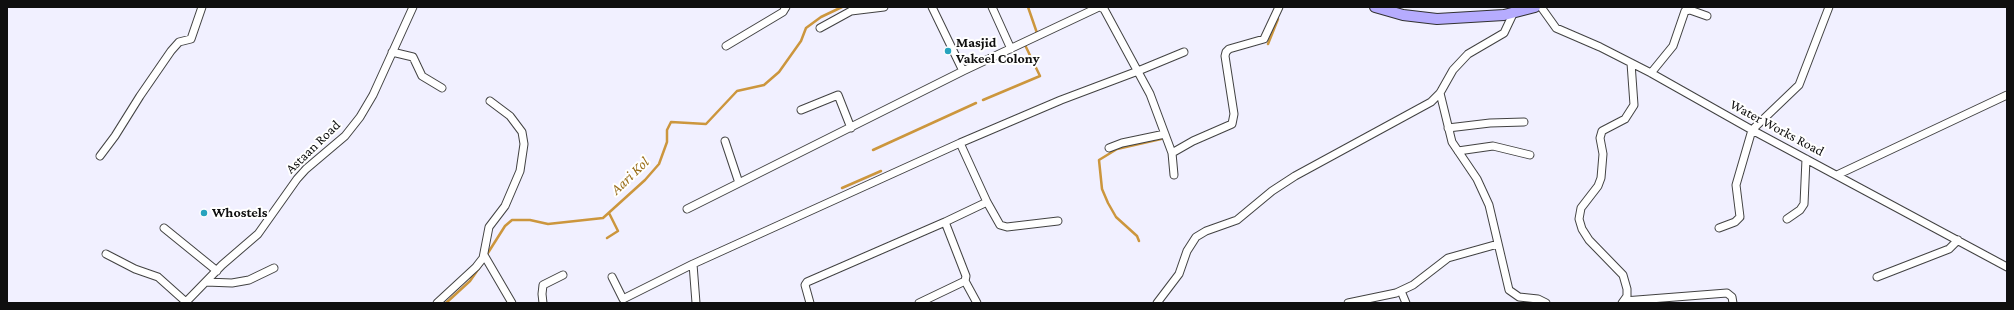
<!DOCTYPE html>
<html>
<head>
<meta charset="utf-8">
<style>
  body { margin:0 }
  #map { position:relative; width:2014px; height:310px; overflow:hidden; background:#f1f0ff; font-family:"Crimson Pro",serif }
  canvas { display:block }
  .frame { position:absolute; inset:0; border:8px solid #0f0f0f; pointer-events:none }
</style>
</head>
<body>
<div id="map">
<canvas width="2014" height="310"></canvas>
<div class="frame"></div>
</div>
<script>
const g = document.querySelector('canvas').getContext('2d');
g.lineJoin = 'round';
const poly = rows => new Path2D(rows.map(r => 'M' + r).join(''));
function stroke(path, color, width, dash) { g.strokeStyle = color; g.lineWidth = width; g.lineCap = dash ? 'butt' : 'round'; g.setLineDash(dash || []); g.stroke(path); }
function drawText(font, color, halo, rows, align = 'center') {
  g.font = font + ' "Crimson Pro",serif'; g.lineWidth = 4; g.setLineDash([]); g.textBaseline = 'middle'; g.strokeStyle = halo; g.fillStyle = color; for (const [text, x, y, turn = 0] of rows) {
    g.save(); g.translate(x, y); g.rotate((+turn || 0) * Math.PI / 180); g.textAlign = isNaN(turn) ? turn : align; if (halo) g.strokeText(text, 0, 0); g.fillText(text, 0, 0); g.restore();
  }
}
const stream = poly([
  [1028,7,1037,33,1035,34],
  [1268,44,1278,19],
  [983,100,1040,76,1025,45],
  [873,150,976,103],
  [842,188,881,171],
  [607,238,618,231,609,213],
  [1139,241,1137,236,1116,217,1108,203,1102,189,1099,160,1117,149,1161,139],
  [486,256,505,226,512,220,530,220,548,224,603,218,645,180,659,164,667,142,667,130,671,122,706,124,737,91,764,85,779,72,801,41,806,28,821,17,842,7],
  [446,303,470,281,484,261]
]);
const street = poly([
  [932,7,963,71],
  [992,7,1011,49],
  [1100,7,1104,9,1150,94,1172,153,1174,175],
  [1541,7,1556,28,1600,47,1651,73,1752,130,2007,267],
  [820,28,851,11,884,7],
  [726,46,783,12,786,7],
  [392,52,413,57,422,76,442,88],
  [1651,73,1673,46,1685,11,1690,10,1707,16],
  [1440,93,1452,142,1477,179,1489,205,1509,290,1519,297,1538,299,1546,303],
  [801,110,838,95,851,128],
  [1448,128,1490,123,1524,122],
  [725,141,739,183],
  [960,143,987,202,1000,225,1007,227,1058,221],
  [1109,148,1122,143,1165,134],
  [1458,151,1493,146,1530,155],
  [1172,153,1193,141,1232,124,1234,114,1225,56,1226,52,1229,49,1264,39,1279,7],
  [100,156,115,136,140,96,171,51,179,42,191,39,202,7],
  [1837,175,2007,95],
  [687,209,963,71,1099,7],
  [1787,219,1800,210,1804,204,1806,159],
  [164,228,217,271],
  [1719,228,1735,222,1740,217,1736,185,1752,130,1799,85,1829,7],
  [106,254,135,269,158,277,186,302],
  [484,255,512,303],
  [693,264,696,303],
  [612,277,623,299,693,264,960,143,1061,100,1138,71,1184,52],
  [1877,277,1949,249,1958,240],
  [965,281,977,303],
  [206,282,232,283,249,280,274,268],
  [1401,291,1406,303],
  [1624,301,1727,293,1732,297,1733,303],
  [185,303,222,265,258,234,297,179,306,169,345,136,360,117,373,95,413,7],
  [437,303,476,267,483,258,489,227,505,206,520,171,524,144,522,132,510,116,490,101],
  [543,303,542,294,543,285,563,275],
  [810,303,805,285,807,282,945,222,987,202],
  [919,303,965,281,966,276,945,222],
  [1157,303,1179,274,1187,251,1196,237,1206,231,1237,220,1272,191,1295,176,1431,102,1440,93,1453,70,1468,54,1504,33,1513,14],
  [1348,303,1396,293,1413,285,1448,258,1498,244],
  [1622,303,1627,296,1627,289,1623,275,1589,240,1582,229,1579,219,1581,208,1598,186,1601,178,1603,154,1600,138,1602,131,1625,119,1634,105,1631,63]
]);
const secondary = poly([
  [1375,7,1403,15,1437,19,1504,15,1535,7]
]);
const markers = [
  [948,51,4,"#27a3be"],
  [204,213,4,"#27a3be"]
];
const poiNames = [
  ["Masjid",956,43],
  ["Vakeel Colony",956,59],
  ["Whostels",212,213]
];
const streetNames = [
  ["Water Works Road",1777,128,28],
  ["Astaan Road",313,147,-44]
];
const waterNames = [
  ["Aari Kol",630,176,-44]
];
stroke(stream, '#cc963d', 2.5);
stroke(street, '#424242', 9);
stroke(secondary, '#313131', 12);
stroke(street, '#fff', 7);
stroke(secondary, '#b6acfe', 10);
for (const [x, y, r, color] of markers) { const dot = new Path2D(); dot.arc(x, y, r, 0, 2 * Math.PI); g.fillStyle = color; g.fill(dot); stroke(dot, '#fff', 1.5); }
drawText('bold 14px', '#0f0f0f', '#fff', poiNames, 'left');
drawText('14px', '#0f0f0f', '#fff', streetNames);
drawText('italic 15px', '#996d18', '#fff', waterNames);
</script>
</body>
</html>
